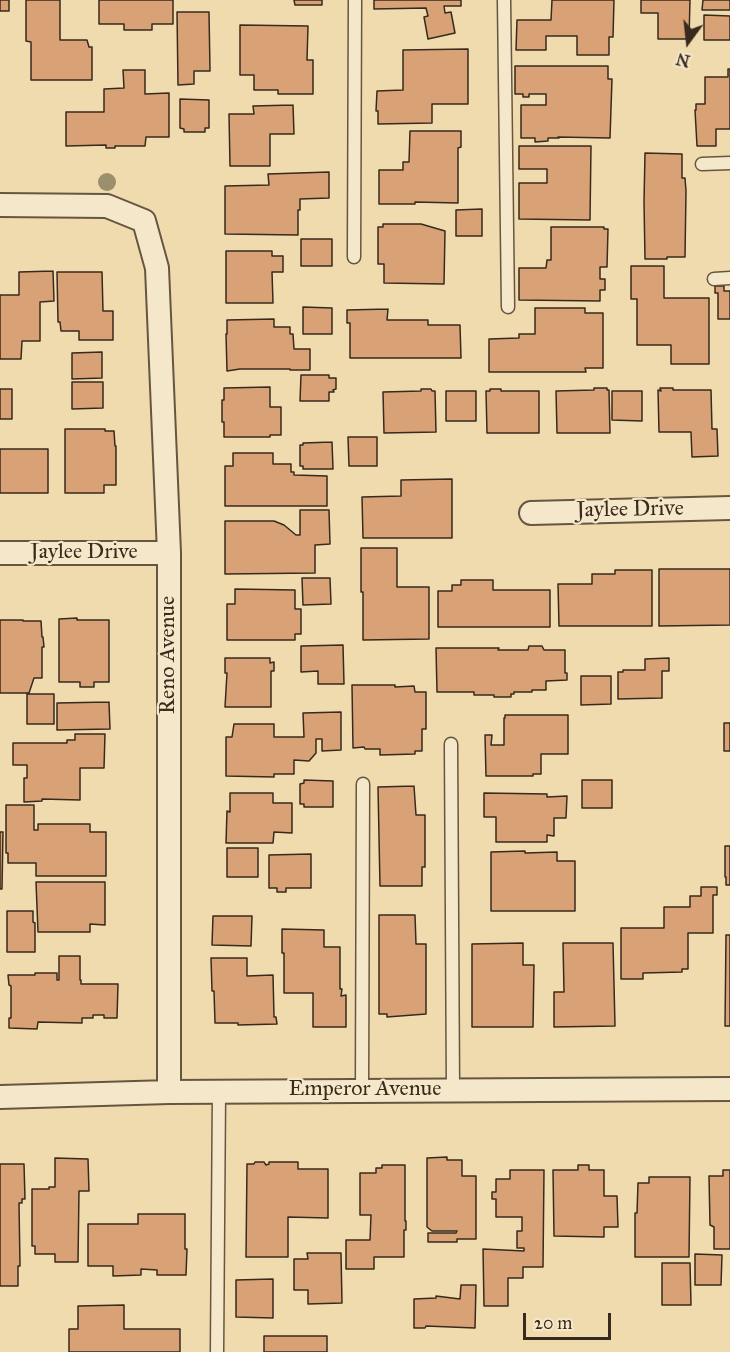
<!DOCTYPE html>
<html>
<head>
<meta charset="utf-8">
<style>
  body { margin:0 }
  #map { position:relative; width:730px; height:1352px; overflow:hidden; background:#f0dbae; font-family:"IM FELL Great Primer",serif }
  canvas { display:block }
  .north { position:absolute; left:658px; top:12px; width:60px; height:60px; -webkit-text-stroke:4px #f5e8ca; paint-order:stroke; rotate:195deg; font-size:16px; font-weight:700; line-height:24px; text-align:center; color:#382a1d }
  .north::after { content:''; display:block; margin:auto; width:21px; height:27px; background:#382a1d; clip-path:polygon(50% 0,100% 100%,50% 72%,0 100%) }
  .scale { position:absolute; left:523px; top:1313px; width:88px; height:27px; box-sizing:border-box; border:3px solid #382a1d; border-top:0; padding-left:8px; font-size:18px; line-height:21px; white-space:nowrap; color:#382a1d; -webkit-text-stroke:4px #f5e8ca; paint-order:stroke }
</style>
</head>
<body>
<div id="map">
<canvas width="730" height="1352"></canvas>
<div class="north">N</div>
<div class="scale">20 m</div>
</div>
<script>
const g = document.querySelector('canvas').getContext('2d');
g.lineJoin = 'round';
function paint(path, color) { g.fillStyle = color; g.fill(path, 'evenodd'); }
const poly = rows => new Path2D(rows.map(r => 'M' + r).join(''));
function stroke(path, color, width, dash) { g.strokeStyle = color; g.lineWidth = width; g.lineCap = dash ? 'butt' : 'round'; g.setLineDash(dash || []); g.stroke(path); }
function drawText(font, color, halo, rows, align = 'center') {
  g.font = font + ' "IM FELL Great Primer",serif'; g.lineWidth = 4.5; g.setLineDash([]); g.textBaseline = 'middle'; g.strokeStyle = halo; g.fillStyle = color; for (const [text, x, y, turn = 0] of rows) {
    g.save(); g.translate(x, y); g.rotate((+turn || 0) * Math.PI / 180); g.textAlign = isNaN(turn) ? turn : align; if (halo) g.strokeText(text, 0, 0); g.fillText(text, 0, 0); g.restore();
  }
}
const building = poly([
  [0,0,9,0,9,11,0,11,0,0],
  [26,0,60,0,60,40,87,40,89,47,92,47,92,80,31,80,31,42,26,41,26,0],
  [99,0,173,0,173,24,152,24,152,30,124,30,124,24,99,24,99,0],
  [294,0,322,0,322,5,295,5,294,0],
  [374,0,461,0,461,6,444,6,445,13,451,12,455,33,428,39,424,17,428,16,426,8,374,9,374,0],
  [552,0,614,0,613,37,609,37,609,55,577,55,577,36,546,36,546,50,516,50,517,20,551,20,552,0],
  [641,0,690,0,689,39,658,39,658,13,641,13,641,0],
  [703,0,730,0,730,10,702,10,703,0],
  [177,12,209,12,210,71,194,71,194,84,178,85,177,12],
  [704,15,730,16,730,40,704,40,704,15],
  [240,25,308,26,307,60,313,60,313,94,278,94,278,90,254,90,254,75,240,75,240,25],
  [468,49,468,104,432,104,432,123,378,124,378,111,376,111,377,91,403,90,403,50,468,49],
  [515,66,608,66,608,79,612,79,610,138,558,137,559,138,548,138,548,141,535,142,535,138,521,138,521,105,546,105,546,94,529,94,529,97,523,97,523,94,515,94,515,66],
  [728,69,730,69,730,129,716,129,716,146,697,146,695,110,696,110,696,104,705,104,705,77,728,77,728,69],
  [123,70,145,70,145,94,169,93,169,137,146,137,145,146,115,146,115,148,106,148,106,145,66,146,66,112,104,112,104,89,124,88,123,70],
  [180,99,209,100,209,128,205,128,205,132,184,132,184,129,180,128,180,99],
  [293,105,294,134,270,134,270,166,230,166,229,114,254,114,253,106,293,105],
  [410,131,461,131,461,147,458,148,458,203,415,202,415,204,379,204,379,170,403,170,403,162,409,162,410,131],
  [519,146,591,146,590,220,519,219,519,183,547,183,547,169,519,169,519,146],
  [645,153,682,154,682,178,685,178,686,191,685,257,667,257,667,259,645,259,644,202,645,153],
  [329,172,329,198,300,199,300,210,298,210,298,235,225,234,225,186,269,185,268,174,329,172],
  [482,209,482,236,456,236,456,210,482,209],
  [383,224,421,224,445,231,444,284,384,283,384,264,378,264,378,227,383,227,383,224],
  [551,227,604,227,604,229,608,229,607,267,600,267,600,279,605,279,605,290,600,290,600,301,519,300,519,268,546,268,547,260,551,260,551,227],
  [301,239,332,239,332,266,301,266,301,239],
  [226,251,272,251,272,256,283,256,283,272,272,272,273,303,226,303,226,251],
  [631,266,664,266,664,298,709,298,709,364,671,364,671,345,637,345,637,299,631,299,631,266],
  [53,271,54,301,40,302,40,341,22,341,21,359,0,359,0,295,19,295,19,272,53,271],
  [57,272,102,272,103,311,113,311,113,340,79,340,79,331,61,331,60,322,58,322,57,272],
  [715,286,724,286,724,291,730,291,730,319,718,319,718,293,715,293,715,286],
  [303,307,332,308,332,334,303,334,303,307],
  [535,308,585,308,585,313,603,313,603,368,585,368,586,372,489,372,489,339,519,338,519,334,535,334,535,308],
  [388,309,387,320,428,320,428,325,460,325,461,358,350,358,350,323,347,323,347,310,388,309],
  [274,319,274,327,290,327,290,334,293,334,294,349,310,349,310,370,290,370,290,369,240,369,227,371,226,334,227,334,227,320,274,319],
  [102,352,102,378,72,379,72,353,102,352],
  [301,375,329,375,329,378,336,378,336,389,333,390,334,392,329,392,329,401,300,401,301,375],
  [72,382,103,382,103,408,72,409,72,382],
  [270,387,270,407,281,407,281,435,270,435,270,437,224,437,224,422,222,422,222,400,224,400,224,388,270,387],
  [594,388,607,388,607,390,609,390,610,433,557,433,556,391,594,390,594,388],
  [660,388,673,388,673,390,711,390,712,429,717,429,718,456,692,457,691,432,659,432,658,390,661,391,660,388],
  [0,389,12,389,12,419,0,419,0,389],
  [421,389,431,389,432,391,435,391,436,432,384,433,383,392,421,391,421,389],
  [490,389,501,389,501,391,539,391,539,433,487,433,486,391,490,391,490,389],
  [446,391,476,391,476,421,446,421,446,391],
  [612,391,642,391,642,421,612,420,612,391],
  [65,429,105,429,105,431,114,431,115,446,116,446,116,485,104,485,104,493,65,493,65,429],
  [348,437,377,437,377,466,349,466,348,437],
  [332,442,333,469,303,469,303,466,300,466,300,445,303,445,303,443,332,442],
  [0,449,48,449,48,493,0,493,0,449],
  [233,453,273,453,273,464,291,464,291,472,294,472,294,475,327,476,327,506,225,506,225,466,233,466,233,453],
  [452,479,452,538,363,538,362,497,401,496,401,480,452,479],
  [300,510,329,510,330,544,315,545,315,573,225,574,225,521,274,521,284,525,296,535,300,535,300,510],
  [361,548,397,548,397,587,429,587,429,639,363,640,363,592,361,592,361,548],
  [659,569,730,569,730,625,659,626,659,569],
  [615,570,652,570,652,626,559,626,558,584,592,584,592,574,615,574,615,570],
  [302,578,330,578,331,604,303,605,302,578],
  [461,580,493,580,493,590,550,590,550,627,438,627,438,591,452,591,452,585,461,585,461,580],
  [235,589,295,590,295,609,301,609,301,634,295,634,295,640,227,640,227,604,235,604,235,589],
  [77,618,77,620,109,620,109,682,94,682,94,687,80,687,80,682,59,682,59,619,77,618],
  [0,620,23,620,23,621,41,621,42,637,43,637,44,647,42,647,42,678,34,678,29,693,0,693,0,620],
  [343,645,344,684,318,684,318,671,301,672,301,646,343,645],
  [529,646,542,646,544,650,565,650,565,673,567,673,567,680,546,681,546,690,532,690,532,692,514,692,514,694,511,694,511,697,494,697,494,695,474,695,474,692,437,692,436,648,499,648,498,650,528,650,529,646],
  [225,658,270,658,270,663,274,662,274,671,271,671,271,707,225,707,227,673,225,673,225,658],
  [669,658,669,671,662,671,662,698,618,699,618,672,623,672,623,670,645,670,645,659,669,658],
  [581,676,611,676,611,704,581,705,581,676],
  [352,685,395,685,395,687,414,686,415,692,426,692,426,729,422,729,422,751,415,751,415,754,380,755,380,749,365,749,364,747,353,748,352,685],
  [27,694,54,694,54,724,27,724,27,694],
  [109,702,110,729,57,730,57,703,109,702],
  [341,712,341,750,322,751,322,739,316,739,316,753,309,761,294,760,294,774,274,774,274,777,226,776,226,737,232,737,234,724,274,724,274,737,304,737,303,713,341,712],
  [505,715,568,715,568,754,541,754,541,774,533,774,533,776,486,776,485,735,492,735,491,745,504,745,504,718,505,718,505,715],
  [724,723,730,723,730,751,724,751,724,723],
  [75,734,105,734,104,768,80,768,80,800,42,799,42,801,24,802,24,778,27,778,27,765,13,765,13,743,67,743,67,740,75,740,75,734],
  [304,780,333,781,333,807,304,807,304,804,300,804,300,784,304,783,304,780],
  [582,780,612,780,612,808,582,808,582,780],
  [414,786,416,815,425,815,425,867,422,867,422,886,380,886,378,787,414,786],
  [230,793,273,793,273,803,292,803,292,833,274,832,273,843,226,843,227,811,230,812,230,793],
  [484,793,547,794,547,797,567,796,566,818,554,818,554,836,547,835,547,842,496,842,496,817,484,817,484,793],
  [6,805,34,805,34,830,38,830,38,824,90,824,90,832,106,832,106,876,36,876,36,863,8,863,8,853,6,853,6,805],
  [0,832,3,832,2,889,0,889,0,832],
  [725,846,730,846,730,885,726,885,726,877,725,877,725,846],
  [227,848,258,848,258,877,227,877,227,848],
  [525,851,525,853,557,852,557,861,575,861,575,911,491,911,491,852,525,851],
  [311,854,311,888,286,888,286,892,277,892,277,888,269,888,269,855,311,854],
  [36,882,105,882,105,925,90,924,90,932,38,932,36,882],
  [701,887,717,887,717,895,713,895,713,933,688,933,688,969,682,969,682,972,643,973,643,979,621,979,621,928,664,928,664,907,690,907,690,896,701,896,701,887],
  [7,911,33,911,33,922,35,923,35,952,7,952,7,911],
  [379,915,415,915,416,944,426,944,426,1014,387,1017,387,1014,379,1014,379,915],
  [213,916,252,916,251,946,212,945,213,916],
  [282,929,324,930,324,947,340,947,340,989,342,989,341,996,346,995,346,1027,313,1027,313,993,284,993,284,953,282,953,282,929],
  [726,935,730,935,730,1026,725,1026,726,935],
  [523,943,523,965,534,965,533,1027,472,1027,472,944,523,943],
  [563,943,613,943,615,1026,554,1027,554,992,564,992,563,943],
  [59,956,80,956,80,980,81,980,81,984,118,984,117,1018,104,1018,104,1015,93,1015,93,1018,82,1018,82,1023,38,1022,37,1029,9,1028,9,1018,11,1018,11,986,9,985,8,975,35,975,35,973,57,973,57,980,59,980,59,956],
  [211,958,247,958,247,976,273,975,274,1017,276,1017,277,1024,238,1025,238,1023,215,1023,214,991,212,991,211,958],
  [447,1157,447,1160,462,1160,462,1176,476,1176,476,1239,457,1239,457,1242,428,1242,428,1233,456,1233,457,1231,432,1231,427,1227,427,1158,447,1157],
  [55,1158,88,1159,89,1191,79,1191,78,1262,55,1262,55,1254,35,1254,35,1246,32,1246,32,1189,49,1189,49,1187,55,1187,55,1158],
  [255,1162,264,1162,266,1165,269,1164,269,1162,298,1162,298,1169,328,1169,328,1218,288,1217,288,1257,246,1257,247,1164,254,1164,255,1162],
  [0,1164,24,1164,25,1199,22,1199,22,1203,19,1203,20,1266,18,1266,18,1286,0,1286,0,1164],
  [382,1165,405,1165,405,1221,406,1221,406,1230,404,1230,404,1257,374,1257,374,1269,346,1269,346,1240,370,1240,371,1215,360,1215,360,1173,376,1173,376,1168,382,1168,382,1165],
  [578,1165,589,1165,589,1170,604,1170,604,1196,617,1196,618,1227,604,1227,604,1237,554,1236,553,1170,578,1170,578,1165],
  [510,1170,544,1170,543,1267,523,1267,523,1278,508,1278,508,1306,484,1306,483,1249,524,1251,524,1248,517,1248,517,1231,522,1231,522,1217,496,1217,496,1199,492,1199,492,1192,496,1192,496,1179,510,1179,510,1170],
  [723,1170,730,1170,730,1249,714,1249,714,1227,710,1225,709,1176,723,1176,723,1170],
  [649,1177,690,1177,689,1257,635,1257,635,1213,637,1213,638,1183,649,1183,649,1177],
  [138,1214,185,1214,185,1249,187,1249,186,1275,157,1275,157,1270,141,1269,141,1275,113,1276,113,1266,88,1266,88,1224,138,1224,138,1214],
  [307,1253,341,1253,342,1303,308,1304,308,1290,294,1290,294,1259,308,1259,307,1253],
  [695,1254,722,1255,721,1285,695,1285,695,1254],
  [662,1263,690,1263,691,1305,662,1305,662,1263],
  [273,1279,273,1318,236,1317,236,1280,273,1279],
  [461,1285,476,1285,475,1328,426,1326,425,1328,414,1328,414,1299,436,1298,436,1296,460,1299,461,1285],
  [124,1305,124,1329,180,1329,180,1352,69,1352,69,1329,78,1329,78,1306,124,1305],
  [264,1336,327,1336,327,1352,264,1352,264,1336]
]);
const service = poly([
  [504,0,508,307],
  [702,164,730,163],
  [354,257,355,0],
  [714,279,730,278],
  [451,744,453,1090],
  [362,1091,363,784],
  [217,1352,219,1091]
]);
const minor = poly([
  [0,205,107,206,144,221,157,268,169,553,169,1092],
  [531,513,730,508],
  [0,553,169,553],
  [0,1097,169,1092,730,1089]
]);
const trees = [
  [107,182]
];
const streetNames = [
  ["Jaylee Drive",630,510,-1],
  ["Jaylee Drive",84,553],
  ["Reno Avenue",169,655,-90],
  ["Emperor Avenue",365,1090]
];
paint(building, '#d9a276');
stroke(building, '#382a1d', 1.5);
stroke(service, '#665641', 15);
stroke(minor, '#665641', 26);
stroke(service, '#f5e8ca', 12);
stroke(minor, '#f5e8ca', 22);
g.fillStyle = '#9c8f6e';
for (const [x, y] of trees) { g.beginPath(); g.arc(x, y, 9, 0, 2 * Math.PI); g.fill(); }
drawText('22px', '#382a1d', '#f5e8ca', streetNames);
</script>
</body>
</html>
